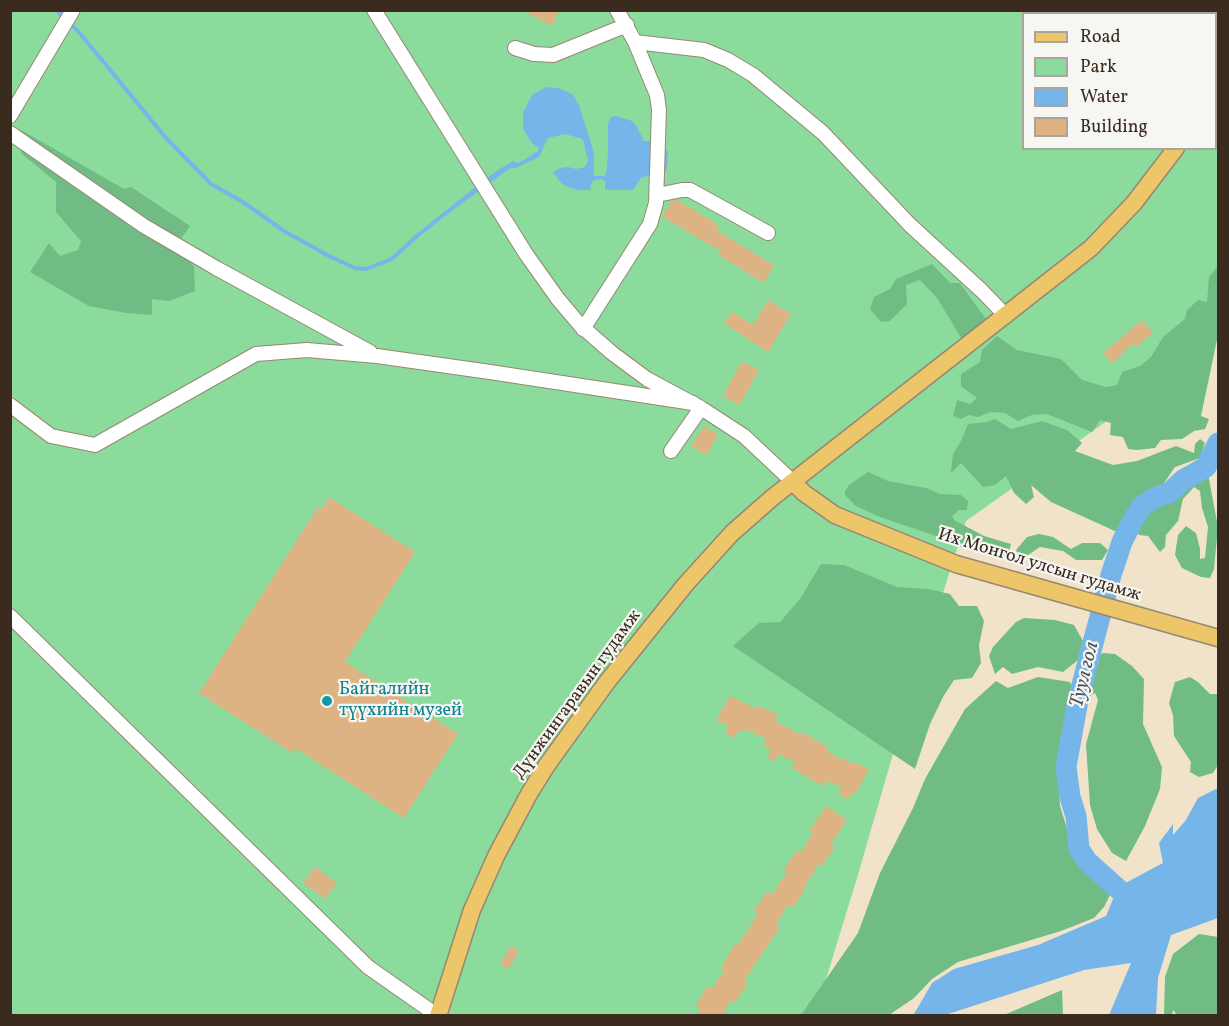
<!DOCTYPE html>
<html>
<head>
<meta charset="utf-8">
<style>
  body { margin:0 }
  #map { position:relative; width:1229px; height:1026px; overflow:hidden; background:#f0e3c9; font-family:Vollkorn,serif }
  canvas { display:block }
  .frame { position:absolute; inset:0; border:12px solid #3b2a1e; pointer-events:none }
  .legend { position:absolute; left:1022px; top:12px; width:195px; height:138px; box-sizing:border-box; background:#f6f6f2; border:2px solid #aba49d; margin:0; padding:8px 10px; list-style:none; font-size:18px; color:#3b2a1e }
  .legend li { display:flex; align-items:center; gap:12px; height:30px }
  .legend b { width:30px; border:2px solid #aba49d }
</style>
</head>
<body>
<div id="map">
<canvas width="1229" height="1026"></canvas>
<div class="frame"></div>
<ul class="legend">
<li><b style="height:8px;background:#ecc669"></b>Road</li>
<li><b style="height:16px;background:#8bdc9c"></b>Park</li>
<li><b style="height:16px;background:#75b5e9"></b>Water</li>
<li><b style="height:16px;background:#ddb383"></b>Building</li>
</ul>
</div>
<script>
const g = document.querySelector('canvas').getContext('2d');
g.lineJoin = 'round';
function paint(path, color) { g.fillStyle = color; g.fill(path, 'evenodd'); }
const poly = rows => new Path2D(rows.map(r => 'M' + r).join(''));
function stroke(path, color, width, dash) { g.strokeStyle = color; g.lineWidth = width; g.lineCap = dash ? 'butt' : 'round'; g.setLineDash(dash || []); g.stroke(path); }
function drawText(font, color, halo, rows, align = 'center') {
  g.font = font + ' Vollkorn,serif'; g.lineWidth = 4.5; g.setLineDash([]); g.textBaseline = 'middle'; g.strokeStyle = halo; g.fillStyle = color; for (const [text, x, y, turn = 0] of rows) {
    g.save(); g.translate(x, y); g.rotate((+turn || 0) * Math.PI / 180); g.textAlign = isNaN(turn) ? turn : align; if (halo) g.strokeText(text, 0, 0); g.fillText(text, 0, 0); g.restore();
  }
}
const green = poly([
  [10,11,1218,11,1218,284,1173,374,966,521,911,692,857,878,815,1015,11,1015],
  [1024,14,1216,14,1216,148,1024,148]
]);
const forest = poly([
  [21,130,124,189,131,187,190,226,175,247,194,266,195,291,169,301,152,299,152,315,126,313,89,306,30,272,49,243,60,256,78,250,81,241,56,212,56,182,21,153],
  [932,264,950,283,960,283,986,319,962,339,937,298,920,280,906,285,907,304,890,321,881,322,870,309,874,297,890,289,896,279],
  [1218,266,1218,335,1201,416,1209,419,1205,429,1194,431,1182,439,1161,440,1155,448,1137,450,1128,449,1123,437,1110,435,1111,423,1100,420,1092,432,1047,414,1032,415,1018,421,1005,413,991,412,977,417,969,415,961,419,953,416,957,400,970,404,977,398,961,386,961,374,980,362,982,350,997,336,1017,350,1061,359,1082,380,1106,387,1117,385,1122,372,1140,366,1151,357,1163,337,1185,319,1187,310,1198,300,1207,302,1209,277],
  [995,419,1011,429,1042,421,1067,430,1082,443,1075,451,1113,465,1137,461,1176,446,1194,453,1195,444,1200,439,1205,443,1200,458,1175,467,1162,486,1132,509,1117,532,1051,502,1031,485,1034,497,1026,504,1014,493,1006,476,995,485,983,487,961,463,951,473,953,454,961,441,968,424,987,422],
  [868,472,888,481,926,488,940,494,961,495,968,501,967,510,959,510,952,516,954,520,984,536,1011,544,1007,558,962,548,942,538,880,517,856,506,845,495,845,491,849,485],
  [1208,474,1218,527,1214,569,1210,578,1201,577,1182,568,1175,555,1178,535,1186,526,1196,533,1200,549,1200,559,1205,558,1208,527,1202,508,1200,491,1194,487,1183,499,1178,521,1166,535,1165,547,1160,552,1148,536,1139,535,1136,530,1144,516,1173,494],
  [1039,534,1053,537,1071,549,1082,543,1100,543,1108,550,1102,560,1076,560,1063,551,1040,547,1028,555,1019,557,1016,550,1027,537],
  [821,564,844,565,897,587,928,589,950,594,959,606,977,606,984,621,979,645,981,663,972,678,954,680,943,697,930,724,915,769,733,646,759,623,780,622,800,599],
  [1024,618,1055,620,1074,625,1083,641,1078,660,1063,672,1038,667,1012,674,1003,667,995,674,989,656,993,647,1016,622],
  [1103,653,1115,654,1132,666,1144,679,1143,724,1162,767,1160,789,1145,826,1126,861,1112,853,1097,829,1090,805,1086,744,1098,700,1095,693,1084,699,1083,690,1095,659],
  [1038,677,1070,682,1073,689,1057,761,1060,806,1077,861,1095,881,1111,893,1104,907,1094,918,1061,931,958,962,932,979,914,998,889,1015,801,1015,858,933,880,873,913,808,925,779,965,709,996,681,1008,688],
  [1190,677,1198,682,1210,694,1218,694,1218,765,1213,773,1199,777,1190,772,1191,762,1174,736,1173,715,1169,703,1175,682],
  [1199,934,1218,937,1218,1015,1177,1015,1173,1010,1172,1015,1164,1015,1165,977,1173,954],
  [1062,990,1063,1015,1004,1015]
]);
const water = poly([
  [546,87,558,88,566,91,573,95,579,105,594,153,594,176,604,176,606,173,608,154,608,124,611,117,616,116,632,121,637,127,644,141,650,141,650,149,668,151,667,170,651,170,651,175,641,178,633,190,606,190,605,188,605,181,601,179,594,180,590,186,591,190,577,190,568,187,561,183,553,172,560,168,568,167,576,169,585,167,588,161,583,139,565,134,548,138,539,157,518,167,509,169,457,207,455,203,498,170,513,161,517,163,522,161,538,151,539,148,532,143,523,129,523,113,532,95],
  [1218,788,1218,918,1171,935,1158,978,1156,1015,1109,1015,1131,963,1084,970,945,1015,911,1015,914,1014,932,983,954,969,1038,945,1106,916,1118,887,1163,863,1159,843,1173,824,1173,835,1186,820,1198,798]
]);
const stream = poly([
  [57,10,64,19],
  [70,24,78,31,166,138,211,184,243,202,284,231,327,255,355,268,366,269,392,259,418,235,460,202]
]);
const river = poly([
  [1131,911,1126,896,1087,861,1079,849,1076,816,1070,797,1066,767,1078,700,1111,575,1122,542,1134,518,1142,506,1156,497,1169,493,1183,480,1206,467,1218,443]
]);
const building = poly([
  [523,10,560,10,551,26],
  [677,200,719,225,716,230,774,265,764,283,718,255,721,251,662,217,672,201],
  [768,300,791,314,768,352,724,323,732,312,753,325],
  [1142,320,1153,333,1136,347,1133,344,1112,363,1103,353],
  [742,361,759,370,740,405,723,396],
  [704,426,718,435,706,455,691,446],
  [329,497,415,552,345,662,458,734,404,818,295,748,292,753,199,693,318,507,322,509],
  [730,696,756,709,758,706,768,710,778,715,775,721,800,734,802,732,828,747,827,751,842,760,843,758,853,764,855,762,869,770,855,794,853,792,848,799,838,794,842,787,825,781,822,786,814,781,792,768,795,762,779,754,774,762,767,757,771,750,763,745,767,739,745,729,742,732,738,731,734,738,725,733,728,726,716,720],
  [826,806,847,820,831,844,835,847,822,866,819,864,804,887,806,888,793,908,788,905,776,924,780,927,744,981,748,983,735,1003,731,1000,722,1016,696,1016,700,1009,696,1005,707,986,712,989,724,970,721,968,735,944,738,945,758,914,754,911,767,891,772,894,787,872,784,869,797,850,801,852,813,833,809,831],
  [315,867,337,883,325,899,303,883],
  [511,946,519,951,508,969,500,964]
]);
const minor = poly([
  [374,10,526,254,558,299,580,325,612,353,647,379,701,408,744,436,793,482],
  [635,42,704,50,728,60,753,75,823,133,910,225,982,291,1006,316],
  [515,48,534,54,553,55,627,25],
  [10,116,73,10],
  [10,133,144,226,216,268,370,352],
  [657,195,682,190,690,190,768,233],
  [583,329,650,224,656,203,659,110,657,95,635,42,617,10],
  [10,405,51,436,95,445,256,354,307,350,377,356,490,372,693,403],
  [671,451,701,408],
  [10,616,368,967,438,1016]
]);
const major = poly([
  [1216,92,1218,88],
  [793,482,804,493,835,515,956,564,1218,638],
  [438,1016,472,910,497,854,529,794,547,765,607,682,685,585,732,533,773,497,1091,248,1134,203,1176,148]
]);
const markers = [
  [327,701,6,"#0f9aa8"]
];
const streetNames = [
  ["Их Монгол улсын гудамж",1039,566,17],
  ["Дүнжингаравын гудамж",578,695,-54]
];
const cultureNames = [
  ["Байгалийн",339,691],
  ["түүхийн музей",339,712]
];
const waterNames = [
  ["Туул гол",1086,675,-76]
];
paint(green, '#8bdc9c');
paint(forest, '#70bc84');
paint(water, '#75b5e9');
stroke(stream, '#75b5e9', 4);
stroke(river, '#75b5e9', 21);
paint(building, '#ddb383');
stroke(minor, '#968674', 16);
stroke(major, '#968674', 19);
stroke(minor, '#fff', 14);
stroke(major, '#ecc669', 16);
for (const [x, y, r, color] of markers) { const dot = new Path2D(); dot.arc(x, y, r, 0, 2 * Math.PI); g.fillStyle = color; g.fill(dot); stroke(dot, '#f6f6f2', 2); }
drawText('18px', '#3b2a1e', '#f6f6f2', streetNames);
drawText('18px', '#0d838f', '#f6f6f2', cultureNames, 'left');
drawText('italic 20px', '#4c545b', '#f6f6f2', waterNames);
</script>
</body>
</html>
